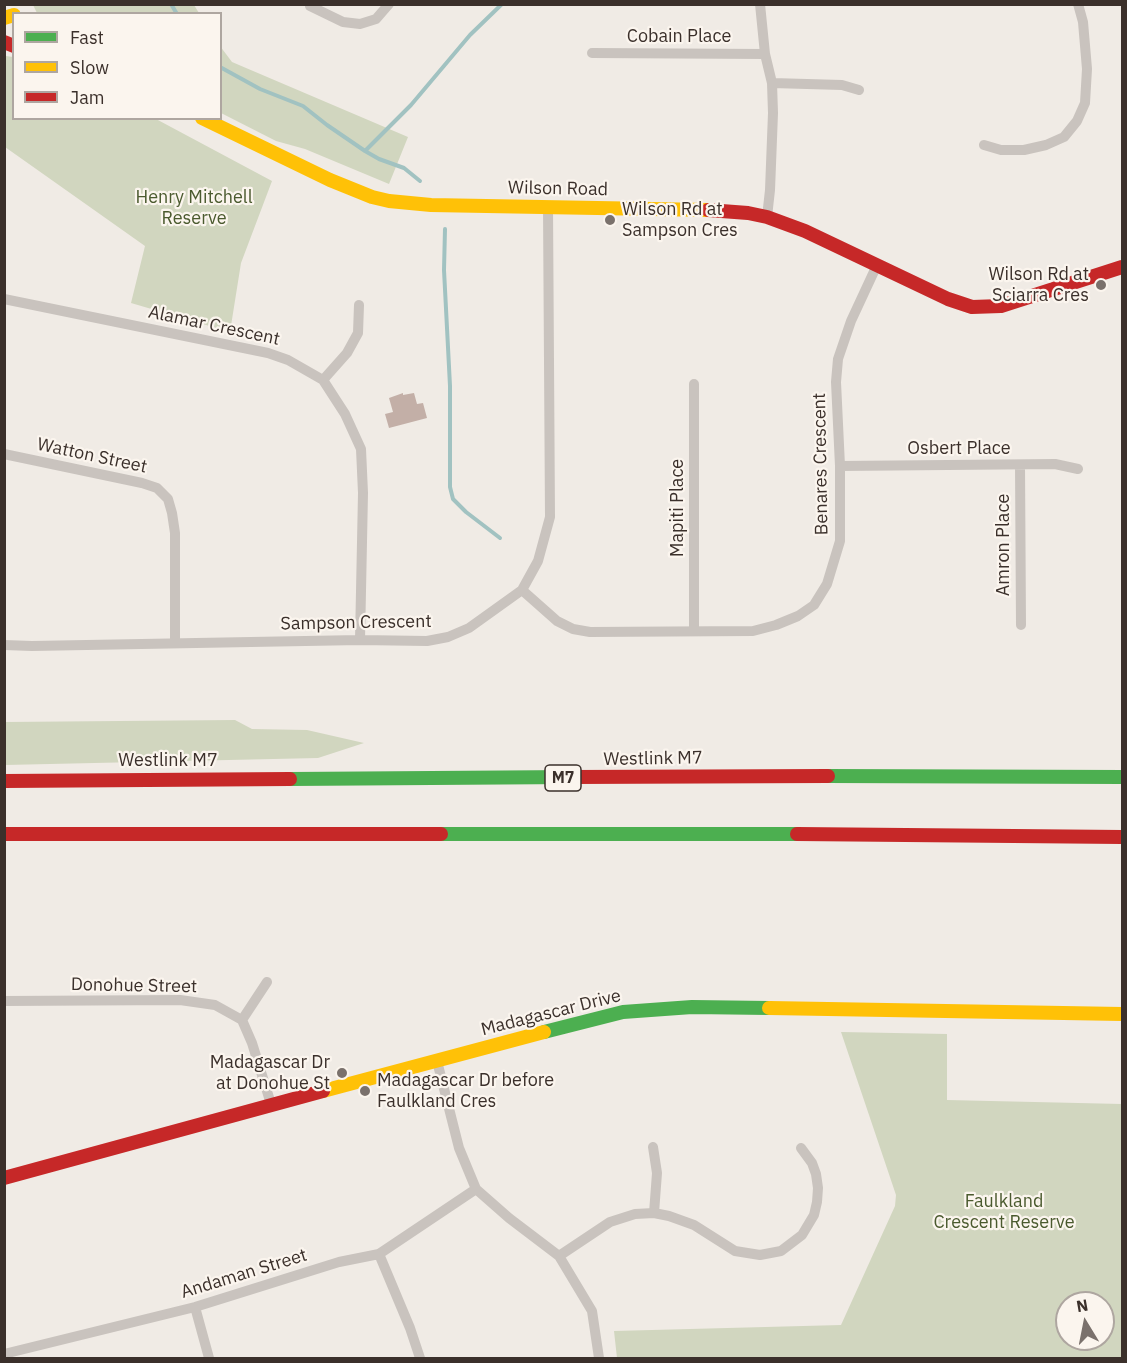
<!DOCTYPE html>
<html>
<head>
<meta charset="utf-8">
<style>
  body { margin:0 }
  #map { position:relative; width:1127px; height:1363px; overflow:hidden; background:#f0ebe5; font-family:"IBM Plex Sans",sans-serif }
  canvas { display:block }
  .frame { position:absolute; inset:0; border:6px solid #3b302b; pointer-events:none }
  .legend { position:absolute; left:12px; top:12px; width:210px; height:108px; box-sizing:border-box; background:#fbf5ee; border:2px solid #aea6a0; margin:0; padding:8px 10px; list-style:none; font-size:18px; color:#3b302b }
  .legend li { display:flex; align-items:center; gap:12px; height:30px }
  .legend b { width:30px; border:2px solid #aea6a0 }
  .north { position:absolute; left:1055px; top:1291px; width:60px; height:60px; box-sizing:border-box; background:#fbf5ee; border:2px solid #aea6a0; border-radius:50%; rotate:350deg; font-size:16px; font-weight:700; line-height:24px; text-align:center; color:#3b302b }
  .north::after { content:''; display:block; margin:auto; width:21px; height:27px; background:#7a716c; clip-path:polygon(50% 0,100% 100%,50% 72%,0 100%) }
</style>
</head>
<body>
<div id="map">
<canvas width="1127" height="1363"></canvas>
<div class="frame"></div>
<ul class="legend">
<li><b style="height:8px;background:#4caf50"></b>Fast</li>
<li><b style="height:8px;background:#ffc107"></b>Slow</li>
<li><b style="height:8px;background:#c62828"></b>Jam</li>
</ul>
<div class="north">N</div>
</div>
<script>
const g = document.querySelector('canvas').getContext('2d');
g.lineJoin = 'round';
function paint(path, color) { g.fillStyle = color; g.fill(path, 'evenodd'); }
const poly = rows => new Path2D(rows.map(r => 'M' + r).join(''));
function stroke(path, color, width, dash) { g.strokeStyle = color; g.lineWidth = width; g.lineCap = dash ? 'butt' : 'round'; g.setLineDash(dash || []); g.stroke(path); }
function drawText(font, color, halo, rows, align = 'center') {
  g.font = font + ' "IBM Plex Sans",sans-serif'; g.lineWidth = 4.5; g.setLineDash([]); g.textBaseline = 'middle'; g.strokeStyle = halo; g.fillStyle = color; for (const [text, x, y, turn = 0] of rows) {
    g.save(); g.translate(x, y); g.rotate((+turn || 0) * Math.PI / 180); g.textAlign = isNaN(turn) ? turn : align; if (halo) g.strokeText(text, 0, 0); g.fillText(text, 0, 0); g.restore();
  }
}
const green = poly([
  [33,5,194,5,199,13,37,13],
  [220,46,232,62,408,137,389,184,305,149,276,141,221,113],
  [6,56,13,57,14,118,156,119,272,181,241,263,230,332,131,303,145,246,5,147,4,57],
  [235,720,252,729,307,730,364,743,318,758,5,765,5,722],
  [841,1032,947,1034,947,1100,1122,1104,1122,1358,617,1358,614,1331,841,1325,895,1206,896,1195],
  [1067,1303,1103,1303,1103,1339,1067,1339]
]);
const stream = poly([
  [171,4,177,14],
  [220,67,260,89,303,106,327,125,365,151,379,159,404,168,420,181],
  [366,150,411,105,470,35,502,4],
  [445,229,444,270,450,386,450,487,453,499,466,512,500,538]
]);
const building = poly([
  [403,393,403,395,414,393,417,404,423,403,427,418,389,428,385,414,393,412,389,398]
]);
const street = poly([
  [760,4,765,54,772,83,773,113,770,190,767,217],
  [310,6,343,22,360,24,376,19,389,4],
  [592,53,765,54],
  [772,83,842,85,859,90],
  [984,145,1001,150,1024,150,1046,145,1064,137,1077,121,1085,103,1087,69,1083,22,1078,4],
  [4,299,268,353,288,360,323,380,345,414,361,449,363,493,360,640],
  [323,380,347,353,358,333,359,305],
  [694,384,694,631],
  [4,454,142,483,157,488,168,499,172,513,175,533,175,643],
  [1020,465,1021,625],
  [840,466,1055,464,1078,469],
  [522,590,557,621,573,629,590,632,753,631,776,625,798,616,814,605,827,584,840,541,840,466,836,382,838,359,851,321,877,265],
  [4,645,32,646,360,640,427,641,448,637,469,628,522,590,538,561,550,517,548,207],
  [4,1001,180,1000,215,1005,242,1020,252,1043,271,1104],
  [242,1020,267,982],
  [437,1061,459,1148,476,1189,509,1218,559,1256,592,1311,599,1358],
  [653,1147,657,1173,654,1213],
  [379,1254,410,1328,420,1358],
  [559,1256,610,1222,635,1214,654,1213,669,1216,694,1225,735,1251,760,1255,781,1251,802,1235,814,1215,817,1202,818,1188,816,1174,812,1163,801,1148],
  [195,1307,209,1358],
  [4,1354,195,1307,339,1262,379,1254,476,1189]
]);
const fast = poly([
  [828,776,1122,777],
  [290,779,573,777],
  [441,834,797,834],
  [544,1032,623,1012,692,1007,769,1008]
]);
const slow = poly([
  [4,18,14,15],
  [202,118,330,180,372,197,389,201,431,205,708,210],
  [769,1008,1122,1014],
  [323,1091,544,1032]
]);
const jam = poly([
  [4,42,14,46],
  [708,210,748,213,767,217,805,231,948,299,972,307,1001,306,1122,267],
  [573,777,828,776],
  [4,781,290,779],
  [4,834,441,834],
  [797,834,1122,837],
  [4,1178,323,1091]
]);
const markers = [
  [610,220,6,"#7a716c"],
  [1101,285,6,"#7a716c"],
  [342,1073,6,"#7a716c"],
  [365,1091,6,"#7a716c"]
];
const shields = [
  [563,778,36]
];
const shieldNames = [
  ["M7",563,778]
];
const streetNames = [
  ["Cobain Place",679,37],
  ["Wilson Road",558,189,1],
  ["Alamar Crescent",214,326,12],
  ["Osbert Place",959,449],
  ["Watton Street",92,456,12],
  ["Benares Crescent",821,464,-91],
  ["Mapiti Place",678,508,-90],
  ["Amron Place",1004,545,-90],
  ["Sampson Crescent",356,623,-1],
  ["Westlink M7",653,759,-1],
  ["Westlink M7",168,761],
  ["Donohue Street",134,986,1],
  ["Madagascar Drive",551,1013,-14],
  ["Andaman Street",244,1274,-17]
];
const parkNames = [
  ["Henry Mitchell",194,198],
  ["Reserve",194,219],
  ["Faulkland",1004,1202],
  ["Crescent Reserve",1004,1223]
];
const poiNames = [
  ["Wilson Rd at",622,210],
  ["Sampson Cres",622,231],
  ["Wilson Rd at",1089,275,"right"],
  ["Sciarra Cres",1089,296,"right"],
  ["Madagascar Dr",330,1063,"right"],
  ["at Donohue St",330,1084,"right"],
  ["Madagascar Dr before",377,1081],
  ["Faulkland Cres",377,1102]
];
paint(green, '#d1d6bf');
stroke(stream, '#a1c2c1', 4);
paint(building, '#c3afa7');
stroke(street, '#c9c3be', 10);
stroke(fast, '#4caf50', 14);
stroke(slow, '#ffc107', 14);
stroke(jam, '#c62828', 14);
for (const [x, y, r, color] of markers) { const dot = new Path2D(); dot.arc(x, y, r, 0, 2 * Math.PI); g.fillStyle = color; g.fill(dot); stroke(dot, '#fbf5ee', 2); }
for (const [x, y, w] of shields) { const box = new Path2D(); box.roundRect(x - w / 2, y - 13, w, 26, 4.5); g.fillStyle = '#fbf5ee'; g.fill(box); stroke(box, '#3b302b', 1.5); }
drawText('bold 16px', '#3b302b', null, shieldNames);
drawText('18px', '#3b302b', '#fbf5ee', streetNames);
drawText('18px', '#4a5a2e', '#fbf5ee', parkNames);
drawText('18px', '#3b302b', '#fbf5ee', poiNames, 'left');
</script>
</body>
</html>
